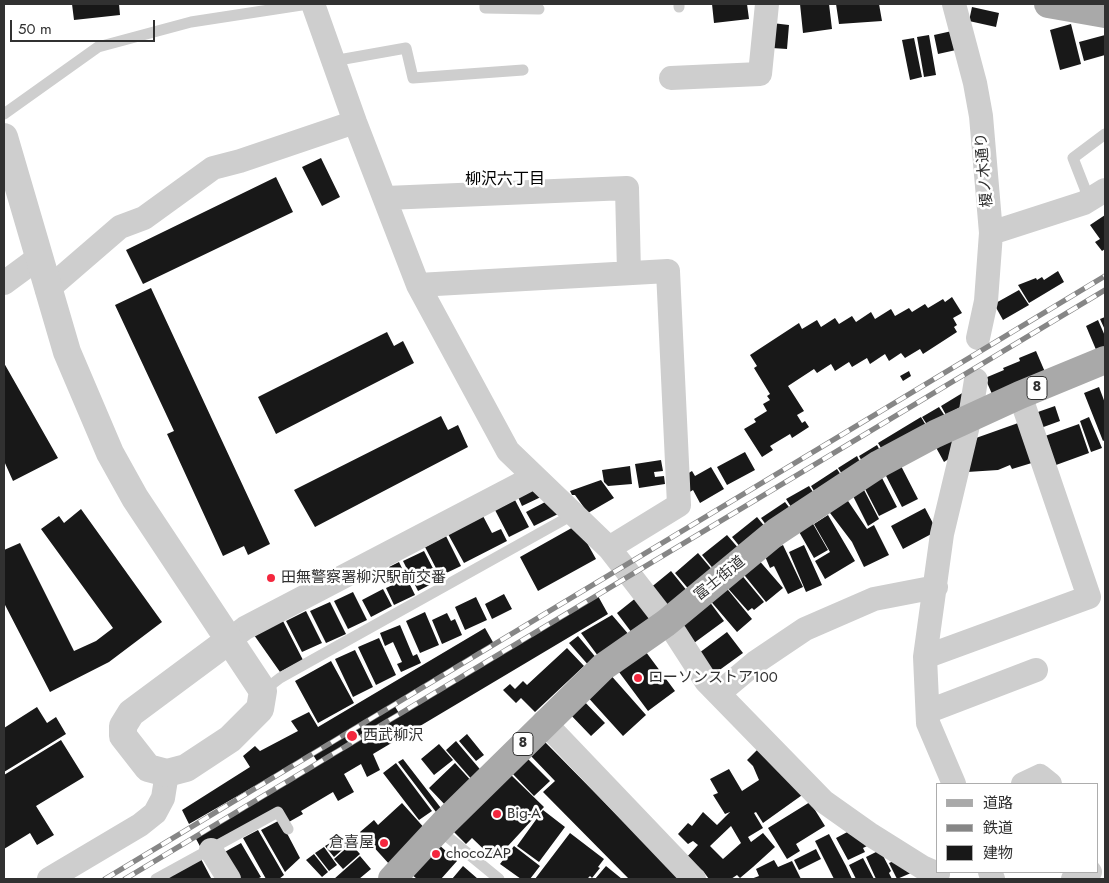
<!DOCTYPE html>
<html>
<head>
<meta charset="utf-8">
<style>
  body { margin:0 }
  #map { position:relative; width:1109px; height:883px; overflow:hidden; background:#fff; font-family:Jost,"Noto Sans JP",sans-serif }
  canvas { display:block }
  .frame { position:absolute; inset:0; border:5px solid #313131; pointer-events:none }
  .legend { position:absolute; left:936px; top:783px; width:162px; height:90px; box-sizing:border-box; background:#fff; border:1px solid #adadad; margin:0; padding:6px 9px; list-style:none; font-size:15px; color:#313131 }
  .legend li { display:flex; align-items:center; gap:10px; height:25px }
  .legend b { width:25px; border:1px solid #adadad }
  .scale { position:absolute; left:10px; top:20px; width:145px; height:22px; box-sizing:border-box; border:2px solid #313131; border-top:0; padding-left:6px; font-size:15px; line-height:18px; white-space:nowrap; color:#313131; -webkit-text-stroke:4px #fff; paint-order:stroke }
</style>
</head>
<body>
<div id="map">
<canvas width="1109" height="883"></canvas>
<div class="frame"></div>
<ul class="legend">
<li><b style="height:6px;background:#a9a9a9"></b>道路</li>
<li><b style="height:6px;background:#868686"></b>鉄道</li>
<li><b style="height:14px;background:#181818"></b>建物</li>
</ul>
<div class="scale">50 m</div>
</div>
<script>
const g = document.querySelector('canvas').getContext('2d');
g.lineJoin = 'round';
function paint(path, color) { g.fillStyle = color; g.fill(path, 'evenodd'); }
const poly = rows => new Path2D(rows.map(r => 'M' + r).join(''));
function stroke(path, color, width, dash) { g.strokeStyle = color; g.lineWidth = width; g.lineCap = dash ? 'butt' : 'round'; g.setLineDash(dash || []); g.stroke(path); }
function drawText(font, color, halo, rows, align = 'center') {
  g.font = font + ' Jost,"Noto Sans JP",sans-serif'; g.lineWidth = 5; g.setLineDash([]); g.textBaseline = 'middle'; g.strokeStyle = halo; g.fillStyle = color; for (const [text, x, y, turn = 0] of rows) {
    g.save(); g.translate(x, y); g.rotate((+turn || 0) * Math.PI / 180); g.textAlign = isNaN(turn) ? turn : align; if (halo) g.strokeText(text, 0, 0); g.fillText(text, 0, 0); g.restore();
  }
}
const building = poly([
  [72,4,119,4,120,15,74,20],
  [712,4,747,4,749,19,714,23],
  [800,4,829,4,832,29,803,33],
  [836,4,879,4,882,21,839,24],
  [972,7,999,13,996,27,969,21],
  [772,23,789,25,787,49,772,48],
  [1071,24,1081,64,1060,70,1050,30],
  [952,31,956,50,938,54,934,35],
  [929,35,936,75,924,77,917,37],
  [1105,35,1105,55,1084,61,1079,42],
  [914,38,922,77,910,80,902,40],
  [321,158,340,197,322,206,302,167],
  [276,177,293,212,143,284,126,250],
  [1105,215,1105,249,1102,251,1095,242,1100,239,1090,225],
  [1058,271,1064,282,1029,303,1018,285,1036,278,1037,280,1042,277,1044,280],
  [151,288,270,544,248,555,244,546,223,556,167,434,174,431,115,305],
  [1019,290,1029,305,1003,320,994,304],
  [952,297,962,313,953,318,957,325,954,327,957,332,923,354,920,349,905,358,901,353,889,361,885,354,870,364,867,358,852,367,849,362,835,371,831,364,817,373,814,369,788,386,804,411,797,415,802,423,805,421,809,427,792,438,790,434,770,446,773,450,762,457,744,429,756,422,754,419,767,411,763,404,770,400,767,396,770,394,754,368,757,366,750,355,799,323,802,329,817,320,821,327,835,318,839,324,852,316,856,322,871,312,875,319,891,309,895,316,909,308,912,312,925,304,928,308,943,299,945,302],
  [1105,317,1105,330,1100,319],
  [1098,320,1105,336,1105,347,1097,352,1086,326],
  [387,332,394,346,403,341,414,363,276,434,258,397],
  [1036,351,1045,372,992,394,985,378,1004,370,1003,368,1020,361,1019,358],
  [4,363,58,458,13,481,4,461],
  [909,371,911,376,903,381,900,376],
  [1099,387,1105,403,1105,440,1103,441,1084,393],
  [964,392,964,405,946,415,941,406],
  [1055,406,1060,421,1038,429,1035,413],
  [939,407,945,416,928,426,922,417],
  [441,416,448,430,458,425,468,447,315,527,294,490],
  [921,417,927,427,884,453,878,443],
  [1089,417,1102,448,1091,452,1080,421],
  [1021,422,1035,462,1012,469,1010,465,998,470,967,472,976,438],
  [1079,424,1089,453,1056,465,1045,436],
  [954,430,950,458,944,462,933,442],
  [877,445,882,454,864,465,859,456],
  [745,452,755,470,727,485,717,467],
  [857,456,862,466,844,477,838,468],
  [661,460,663,471,654,472,655,477,664,476,665,484,639,488,635,464],
  [900,464,918,499,902,507,884,472],
  [630,466,632,484,608,486,604,482,602,470],
  [711,467,724,489,700,503,693,490,688,493,687,474,692,471,695,476],
  [837,469,843,478,817,496,811,486],
  [881,476,897,507,879,516,863,485],
  [601,480,614,498,588,513,575,495,572,495,570,491],
  [809,486,815,495,793,510,786,499],
  [862,486,879,519,868,526,851,492],
  [539,487,543,496,522,506,518,497],
  [846,498,867,529,874,525,889,555,864,567,852,542,827,509],
  [551,499,558,514,534,526,526,512],
  [515,500,529,527,509,537,495,510],
  [785,502,792,511,769,529,761,518],
  [925,508,937,531,903,549,891,526],
  [81,509,162,622,109,662,50,692,4,603,4,550,20,543,74,651,96,641,113,628,41,529,59,516,64,523],
  [828,515,855,561,825,579,815,561,830,552,814,524],
  [483,516,492,533,501,529,507,541,464,563,448,534],
  [757,517,766,528,741,548,732,537],
  [812,522,828,550,814,558,798,530],
  [577,525,596,559,538,591,520,557],
  [727,535,740,550,715,571,702,555],
  [446,536,461,566,440,576,425,547],
  [783,545,803,587,788,594,774,566,770,568,764,554],
  [804,545,822,585,806,592,789,552],
  [424,551,439,580,418,591,403,561],
  [698,553,714,572,691,592,675,573],
  [757,558,783,588,766,602,741,571],
  [399,562,415,595,394,605,386,588,397,583,389,567],
  [671,571,688,592,666,610,649,589],
  [740,573,764,602,754,610,752,608,748,611,725,585],
  [724,585,752,619,737,632,708,598],
  [383,589,392,606,371,617,362,600],
  [353,592,367,620,348,629,334,601],
  [504,594,512,609,492,619,485,604],
  [598,596,608,614,373,754,380,770,367,777,361,764,344,774,354,792,338,801,333,792,301,811,303,814,287,823,279,807,202,850,195,837,318,763,312,753,189,824,182,810,250,767,243,756,255,746,260,751,298,731,291,721,309,712,318,727,485,628,494,644,393,703,400,715],
  [476,597,487,620,465,630,455,607],
  [637,597,652,618,632,633,617,613],
  [709,601,724,621,694,643,679,623],
  [330,602,346,634,326,643,310,611],
  [306,611,322,643,302,652,286,621],
  [425,612,439,645,420,653,406,621],
  [447,613,451,621,455,619,462,635,442,644,432,620],
  [612,615,630,636,601,660,581,633],
  [283,621,303,660,280,672,254,635],
  [400,625,413,656,417,654,421,663,401,672,397,664,402,662,393,642,385,646,380,633],
  [727,632,743,653,714,674,699,653],
  [578,636,598,660,590,667,569,643],
  [379,638,396,675,376,685,358,647],
  [567,648,584,666,535,712,521,698,516,703,503,690,510,684,515,689,523,681,527,685],
  [643,648,675,691,648,711,616,668],
  [355,650,373,687,353,697,335,659],
  [331,661,354,703,318,723,295,681],
  [608,672,646,715,623,736,584,693],
  [580,697,605,723,591,736,566,710],
  [37,707,47,723,56,717,66,734,4,772,4,728],
  [467,734,484,755,476,761,459,741],
  [61,740,84,777,36,806,54,835,37,845,30,833,4,849,4,775],
  [456,741,484,774,474,782,446,750],
  [544,741,680,879,629,879,543,792,555,781,530,755],
  [439,744,453,760,434,775,421,759],
  [761,746,805,793,763,823,756,812,754,813,763,828,748,837,751,842,763,833,775,847,753,867,740,878,737,875,731,879,709,879,703,871,685,859,698,845,693,841,688,844,678,834,688,823,692,826,703,812,717,825,730,812,725,814,713,795,718,793,710,779,729,769,742,791,759,780,753,766,747,760],
  [731,826,741,843,723,859,710,846],
  [524,755,550,781,534,796,509,770],
  [403,759,444,812,439,816,398,762],
  [396,763,432,811,419,820,383,773],
  [455,763,474,784,448,808,429,788],
  [510,774,544,807,495,860,472,838,466,844,453,831],
  [810,802,825,826,796,844,800,851,787,859,768,828],
  [402,803,427,831,390,865,360,832,374,820,378,825],
  [543,810,565,827,539,862,517,846],
  [280,820,300,858,285,872,261,830],
  [853,829,867,846,863,848,865,852,848,860,836,838],
  [258,830,284,875,279,879,266,879,243,838],
  [570,833,604,859,598,867,600,868,592,878,590,876,587,879,535,879],
  [829,834,846,866,852,879,834,879,815,841],
  [342,836,351,842,334,857,325,846],
  [241,843,261,877,257,879,235,879,221,854],
  [437,843,457,861,441,879,417,879,410,873],
  [351,844,360,854,343,869,334,859],
  [514,846,540,866,530,879,521,879,500,864],
  [324,847,337,865,329,871,315,853],
  [816,849,821,859,799,870,794,860],
  [880,850,891,871,889,873,892,879,876,879,866,857],
  [314,854,328,872,322,877,306,860],
  [360,856,371,869,359,879,334,879],
  [863,858,874,879,856,879,849,865],
  [201,859,211,878,208,879,165,879],
  [774,860,778,867,792,861,801,879,751,879,759,876,756,869],
  [896,860,911,873,897,879,889,863],
  [463,866,478,879,452,879],
  [606,866,622,879,595,879]
]);
const service = poly([
  [485,4,485,8,539,9],
  [679,4,679,7],
  [333,61,406,48,413,78,523,70],
  [4,114,98,47,191,22,308,4],
  [1089,199,1073,158,1105,134],
  [263,691,280,678,574,514],
  [438,829,499,879],
  [156,879,278,812,288,829]
]);
const minor = poly([
  [313,4,355,122,418,285,508,451,609,548,675,633,706,681,823,801,871,835,922,867,938,874],
  [954,4,975,83,981,116,991,233,986,301,978,338],
  [671,78,760,74,767,4],
  [386,198,627,188,629,273],
  [991,233,1084,203,1105,190],
  [4,283,38,258],
  [418,285,668,271,679,505,609,548],
  [47,290,120,227,144,218,213,168,240,161,355,122],
  [228,641,245,628,534,477],
  [925,657,1089,597,1020,395],
  [719,693,756,662,805,629,874,599,936,587],
  [929,711,1036,670],
  [544,722,694,879],
  [954,784,928,723,925,657,942,534,970,417,976,380],
  [1023,784,1040,776,1050,784],
  [211,850,229,879],
  [990,872,993,879],
  [49,879,140,825,155,813,163,798,167,773],
  [1073,879,1090,872]
]);
const tertiary = poly([
  [4,137,67,352,110,453,135,498,263,691,260,709,230,739,186,768,167,773,148,768,123,736,123,726,131,713,228,641]
]);
const primary = poly([
  [1048,4,1105,14],
  [392,879,444,823,603,667,666,623,776,532,879,464,935,434,1020,395,1105,360]
]);
const rail = poly([
  [105,879,1105,276],
  [125,879,1105,290]
]);
const markers = [
  [271,578,5,"#f4273e"],
  [638,678,5,"#f4273e"],
  [352,736,6,"#f4273e"],
  [497,814,5,"#f4273e"],
  [384,843,5,"#f4273e"],
  [436,854,5,"#f4273e"]
];
const shields = [
  [1037,388,20],
  [523,744,20]
];
const shieldNames = [
  ["8",1037,388],
  ["8",523,744]
];
const streetNames = [
  ["榎ノ木通り",985,170,-95],
  ["富士街道",720,579,-39]
];
const poiNames = [
  ["田無警察署柳沢駅前交番",281,578],
  ["ローソンストア100",648,678],
  ["西武柳沢",363,736],
  ["Big-A",507,814],
  ["倉喜屋",374,843,"right"],
  ["chocoZAP",446,854]
];
const neighbourhoodNames = [
  ["柳沢六丁目",505,180]
];
paint(building, '#181818');
stroke(service, '#cecece', 11);
stroke(minor, '#cecece', 24);
stroke(tertiary, '#cecece', 28);
stroke(primary, '#a9a9a9', 28);
stroke(rail, '#868686', 5.5);
stroke(rail, '#fff', 4, [11]);
for (const [x, y, r, color] of markers) { const dot = new Path2D(); dot.arc(x, y, r, 0, 2 * Math.PI); g.fillStyle = color; g.fill(dot); stroke(dot, '#fff', 2); }
for (const [x, y, w] of shields) { const box = new Path2D(); box.roundRect(x - w / 2, y - 11.5, w, 23, 4); g.fillStyle = '#fff'; g.fill(box); stroke(box, '#313131', 1); }
drawText('bold 14px', '#313131', null, shieldNames);
drawText('15px', '#313131', '#fff', streetNames);
drawText('15px', '#313131', '#fff', poiNames, 'left');
drawText('16px', '#000', '#fff', neighbourhoodNames);
</script>
</body>
</html>
